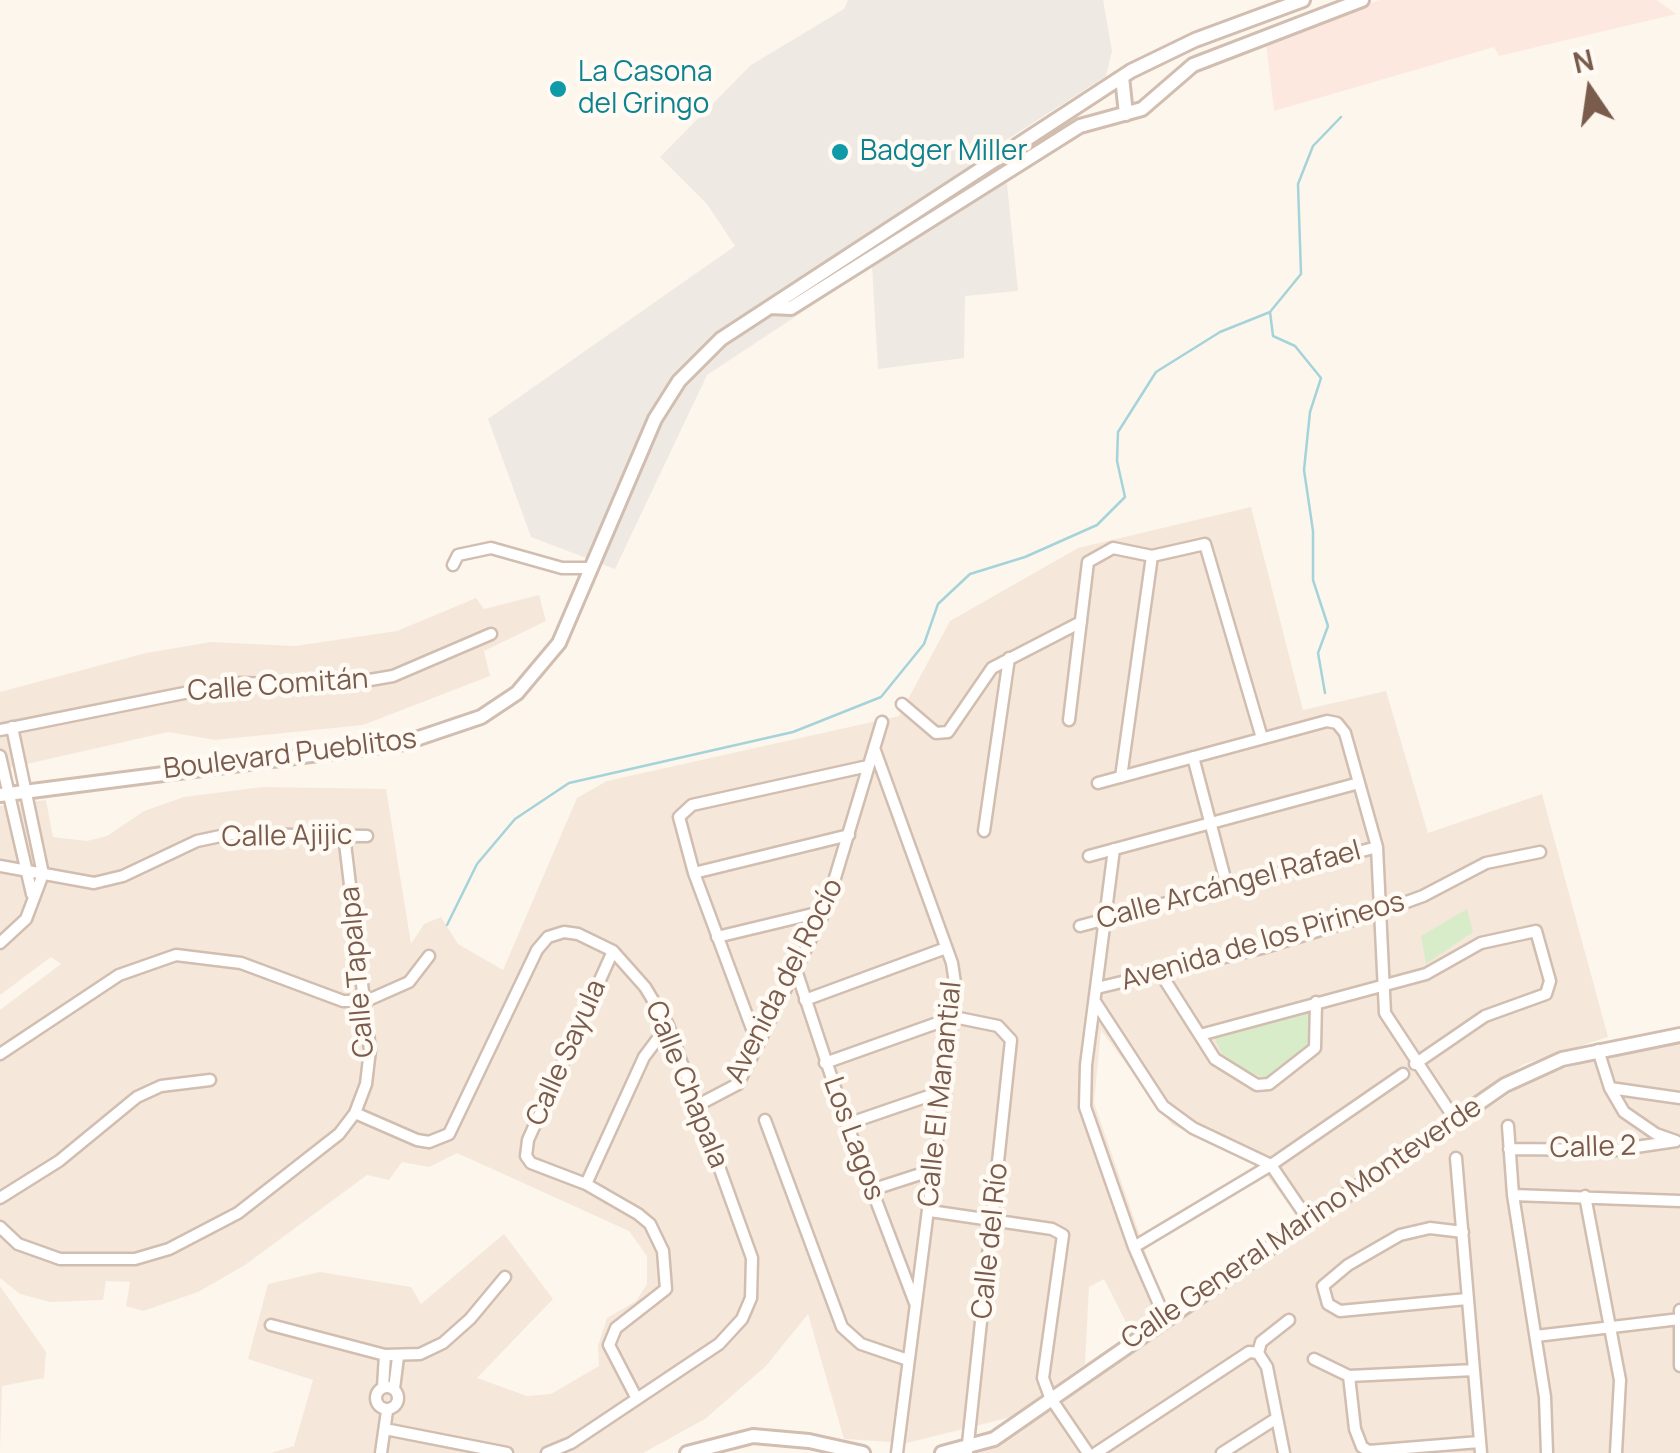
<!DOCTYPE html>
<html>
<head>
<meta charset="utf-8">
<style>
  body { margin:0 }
  #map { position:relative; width:1680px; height:1453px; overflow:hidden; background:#fdf6ec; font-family:Manrope,sans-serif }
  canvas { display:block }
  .north { position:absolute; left:1540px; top:40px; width:100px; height:100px; -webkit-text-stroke:8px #fffaf3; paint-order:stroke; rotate:347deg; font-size:28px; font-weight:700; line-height:40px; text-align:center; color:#7a5c4d }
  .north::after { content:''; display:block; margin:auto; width:35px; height:45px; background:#7a5c4d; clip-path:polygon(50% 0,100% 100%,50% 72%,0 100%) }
</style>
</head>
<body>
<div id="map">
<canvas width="1680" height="1453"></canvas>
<div class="north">N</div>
</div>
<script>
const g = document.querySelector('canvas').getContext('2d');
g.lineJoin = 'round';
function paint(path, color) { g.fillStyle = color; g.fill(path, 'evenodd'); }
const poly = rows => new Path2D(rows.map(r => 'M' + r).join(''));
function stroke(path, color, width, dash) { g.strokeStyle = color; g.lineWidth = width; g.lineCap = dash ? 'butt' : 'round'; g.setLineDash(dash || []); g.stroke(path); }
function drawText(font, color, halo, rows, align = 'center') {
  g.font = font + ' Manrope,sans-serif'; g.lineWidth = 9; g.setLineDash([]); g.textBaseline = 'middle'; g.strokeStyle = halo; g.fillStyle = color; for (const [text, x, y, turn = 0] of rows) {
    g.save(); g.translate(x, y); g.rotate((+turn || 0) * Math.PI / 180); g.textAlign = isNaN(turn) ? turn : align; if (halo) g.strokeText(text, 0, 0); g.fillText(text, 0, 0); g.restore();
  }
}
const residential = poly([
  [1251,507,1303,710,1386,691,1428,833,1542,794,1608,1037,1524,1064,1299,1217,1257,1163,1172,1125,1101,1030,1094,1103,1164,1305,1129,1328,1104,1279,1089,1287,1085,1364,1011,1417,907,1443,844,1439,808,1314,766,1366,705,1419,643,1453,271,1453,294,1446,313,1380,248,1359,268,1284,320,1272,411,1287,421,1304,504,1234,553,1299,477,1378,527,1396,551,1394,599,1366,598,1346,607,1318,636,1301,647,1284,647,1256,629,1231,457,1153,429,1167,402,1162,389,1180,367,1175,245,1265,198,1292,143,1311,126,1306,130,1282,106,1281,103,1300,50,1302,20,1294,0,1278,0,1010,61,964,51,957,0,995,0,806,46,800,53,837,87,841,107,836,144,811,184,797,263,787,386,789,411,944,424,924,441,917,458,944,503,970,577,798,607,781,899,716,950,621,1078,548],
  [539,595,546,621,484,651,490,676,363,725,215,740,168,732,0,770,0,692,146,653,211,642,295,646,397,631,476,598,484,609],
  [1680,1044,1680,1453,962,1453,999,1441,1531,1079,1585,1062],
  [0,1286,46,1352,44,1378,2,1386,0,1450]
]);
const commercial = poly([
  [1379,0,1657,0,1676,14,1499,56,1494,47,1274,111,1266,42]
]);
const industrial = poly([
  [848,0,1103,0,1112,51,1106,76,994,148,1007,184,1018,291,965,296,964,358,878,369,872,266,707,375,615,569,531,537,488,419,735,246,707,204,660,157,751,65,844,9]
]);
const green = poly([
  [1467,909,1473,932,1426,964,1421,936],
  [1311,1006,1314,1045,1267,1079,1225,1061,1213,1035]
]);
const stream = poly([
  [1270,312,1273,336,1295,346,1321,378,1310,412,1304,470,1313,531,1313,580,1328,626,1318,653,1325,693],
  [447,925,477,864,515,819,569,783,793,732,881,697,924,644,938,604,970,574,1025,557,1097,525,1125,497,1117,461,1118,432,1156,372,1220,332,1270,312,1301,274,1298,184,1313,146,1341,117]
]);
const minor = poly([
  [453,565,458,555,491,548,562,568,592,568],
  [902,704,936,733,948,732,992,668,1081,622],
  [1069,720,1088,562,1113,548,1152,556,1205,544,1262,738],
  [0,730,234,683,341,685,393,676,491,634],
  [874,748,952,963,956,990,897,1453],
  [0,756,32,894],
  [1193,757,1227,886],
  [1121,777,1152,556],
  [1098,783,1327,721,1337,723,1345,733,1377,847,1385,1013,1454,1118],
  [984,831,1009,658],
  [1114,849,1086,1065,1085,1107,1134,1247,1165,1318],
  [1089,856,1359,783],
  [0,866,94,883,123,876,197,841,230,834,367,836],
  [694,873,849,835],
  [1080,926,1377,847],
  [717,937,825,911],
  [0,943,26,919,43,874,12,727],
  [613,951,528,1140,526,1156,531,1163,586,1184,638,1214,650,1224,663,1251,666,1289,616,1328,609,1345,636,1397],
  [796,970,847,1124,915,1303],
  [1161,974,1215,1059,1257,1085,1269,1084,1315,1048,1316,1002],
  [1097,988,1262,948,1379,912,1423,896,1486,863,1540,852],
  [805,1000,946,948],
  [1096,1003,1163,1106,1193,1128,1271,1165,1309,1221],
  [1200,1035,1426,974,1481,943,1536,931,1550,981,1546,994,1485,1016,1415,1064],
  [758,1045,694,873,679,817,692,805,868,766],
  [1598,1050,1610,1088,1624,1112,1656,1134,1676,1141],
  [0,1054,119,975,176,955,241,963,343,1001,366,1001,409,982,429,956],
  [825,1063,954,1017,998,1026,1011,1040,967,1453],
  [1610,1088,1680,1098],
  [698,1105,738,1084,825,911,882,722],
  [355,1113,417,1140,429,1142,449,1134,537,950,548,937,564,932,578,934,613,951,645,987,668,1025,752,1258,751,1298,742,1319,719,1344,571,1443,547,1453],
  [765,1120,842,1327,861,1344,908,1360],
  [847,1124,946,1090],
  [1508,1126,1513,1195,1545,1397,1547,1453],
  [1509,1149,1616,1150,1676,1141],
  [1456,1158,1481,1453],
  [586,1184,644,1057,668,1025],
  [871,1190,936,1169],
  [1513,1195,1680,1201],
  [1585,1196,1620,1380,1616,1453],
  [0,1198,59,1161,137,1097,161,1086,210,1080],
  [930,1211,1052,1229,1063,1235,1043,1378,1050,1397,1088,1453],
  [0,1227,18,1244,60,1259,135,1259,169,1249,238,1213,339,1134,355,1113,366,1084,370,1050,344,835],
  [1463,1232,1430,1228,1400,1235,1348,1265,1323,1286,1328,1304,1340,1311,1467,1299],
  [1134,1247,1271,1165,1403,1074],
  [1680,1310,1680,1366],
  [271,1325,385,1355,420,1354,443,1343,470,1319,505,1277],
  [1536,1336,1680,1319],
  [1258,1353,1261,1342,1289,1320],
  [1314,1359,1349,1376,1474,1370],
  [1349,1376,1355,1429,1362,1447,1369,1451,1479,1442],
  '376 1398a11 11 0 1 1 22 0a11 11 0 1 1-22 0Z',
  [383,1387,385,1355],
  [394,1389,398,1357],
  [385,1429,507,1453],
  [381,1453,387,1411],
  [1096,1453,1249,1352,1258,1353,1267,1367,1284,1453],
  [1222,1453,1277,1418]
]);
const tertiary = poly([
  [1122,77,1126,114],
  [771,307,791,308,1080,126,1142,109,1193,65,1362,0],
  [0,795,404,743,481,717,517,693,559,643,655,419,679,381,721,339,1131,71,1195,40,1303,0],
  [687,1453,753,1436,809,1441,863,1453],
  [942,1453,994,1439,1505,1085,1562,1059,1680,1035]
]);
const markers = [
  [558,89,10,"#0f9aa8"],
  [840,152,10,"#0f9aa8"]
];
const cultureNames = [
  ["La Casona",578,73],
  ["del Gringo",578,105],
  ["Badger Miller",860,152]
];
const streetNames = [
  ["Calle Comitán",278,686,-4],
  ["Boulevard Pueblitos",290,755,-7],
  ["Calle Ajijic",287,837,-1],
  ["Calle Arcángel Rafael",1229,886,-15],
  ["Avenida de los Pirineos",1263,942,-16],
  ["Calle Tapalpa",358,972,-95],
  ["Avenida del Rocío",785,981,-63],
  ["Calle Sayula",567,1053,-66],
  ["Calle Chapala",686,1085,68],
  ["Calle El Manantial",941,1094,-84],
  ["Los Lagos",853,1139,70],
  ["Calle 2",1593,1148,-2],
  ["Calle General Marino Monteverde",1302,1224,-34],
  ["Calle del Río",991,1241,-84]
];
paint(residential, '#f5e8da');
paint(commercial, '#fde8e0');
paint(industrial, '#efe9e4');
paint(green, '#d8ecc9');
stroke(stream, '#a5d3da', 2.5);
stroke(minor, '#d1beb0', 15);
stroke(tertiary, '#d1beb0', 18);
stroke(minor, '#fff', 10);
stroke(tertiary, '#fff', 12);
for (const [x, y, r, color] of markers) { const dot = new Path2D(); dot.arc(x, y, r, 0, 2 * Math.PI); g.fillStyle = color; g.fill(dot); stroke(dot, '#fffaf3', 4); }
drawText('28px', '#0d838f', '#fffaf3', cultureNames, 'left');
drawText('28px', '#7a5c4d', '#fffaf3', streetNames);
</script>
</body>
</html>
